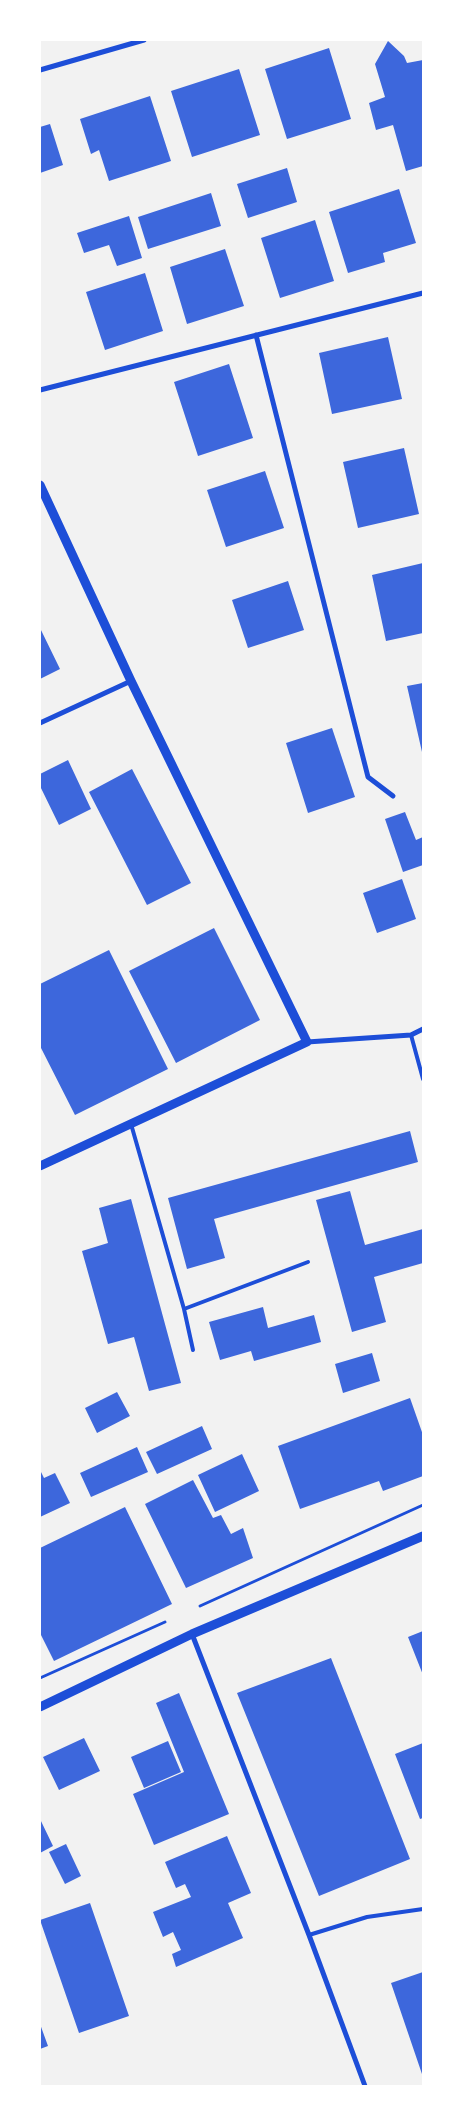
<!DOCTYPE html>
<html>
<head>
<meta charset="utf-8">
<style>
  body { margin:0 }
  #map { position:relative; width:463px; height:2126px; overflow:hidden; background:#f2f2f2; font-family:Commissioner,sans-serif }
  canvas { display:block }
  .frame { position:absolute; inset:0; border:41px solid #fff; pointer-events:none }
</style>
</head>
<body>
<div id="map">
<canvas width="463" height="2126"></canvas>
<div class="frame"></div>
</div>
<script>
const g = document.querySelector('canvas').getContext('2d');
g.lineJoin = 'round';
function paint(path, color) { g.fillStyle = color; g.fill(path, 'evenodd'); }
const poly = rows => new Path2D(rows.map(r => 'M' + r).join(''));
function stroke(path, color, width, dash) { g.strokeStyle = color; g.lineWidth = width; g.lineCap = dash ? 'butt' : 'round'; g.setLineDash(dash || []); g.stroke(path); }
const building = poly([
  [388,41,404,56,407,63,423,60,423,166,406,171,393,125,376,130,369,103,385,97,375,64],
  [329,48,351,119,287,139,265,69],
  [239,69,260,135,192,157,171,91],
  [150,96,171,161,109,181,99,150,91,154,80,119],
  [50,124,63,165,40,173,40,127],
  [287,168,297,202,248,218,237,184],
  [399,189,416,243,383,253,385,262,348,273,329,212],
  [211,193,221,226,148,249,138,217],
  [129,216,142,258,117,266,109,245,84,253,77,233],
  [315,220,334,281,280,298,261,238],
  [225,249,244,306,187,324,170,267],
  [145,273,163,331,105,350,86,292],
  [388,337,402,399,332,414,319,353],
  [229,364,253,438,198,456,174,382],
  [404,448,419,514,358,528,343,462],
  [265,471,284,528,226,547,207,490],
  [423,563,423,633,386,641,372,575],
  [288,581,304,630,248,648,232,600],
  [40,628,60,669,40,679],
  [423,683,423,752,422,752,407,686],
  [332,728,355,797,308,813,286,743],
  [68,760,91,809,59,825,40,786,40,774],
  [132,769,191,883,147,905,89,792],
  [405,812,416,840,423,837,423,865,403,872,385,819],
  [402,879,416,919,377,933,363,893],
  [214,928,260,1020,176,1063,129,971],
  [109,950,168,1069,75,1115,40,1046,40,984],
  [410,1131,418,1162,214,1219,225,1258,187,1269,168,1198],
  [350,1191,365,1245,423,1229,423,1263,374,1277,386,1322,352,1332,316,1200],
  [131,1199,181,1383,149,1391,134,1337,108,1344,82,1251,108,1243,99,1208],
  [263,1307,268,1328,314,1315,321,1342,254,1361,251,1351,220,1360,209,1322],
  [372,1353,380,1381,343,1393,335,1364],
  [117,1392,130,1416,97,1433,85,1408],
  [410,1398,423,1435,423,1476,383,1491,379,1481,300,1509,278,1446],
  [202,1426,212,1449,157,1474,146,1452],
  [137,1447,148,1472,91,1497,80,1473],
  [242,1454,259,1491,215,1512,198,1475],
  [40,1470,44,1478,55,1473,70,1503,40,1517],
  [193,1480,213,1518,221,1515,231,1534,243,1528,253,1558,186,1588,145,1504],
  [125,1507,172,1604,54,1661,40,1633,40,1548],
  [423,1631,423,1675,408,1637],
  [331,1658,410,1859,319,1896,237,1693],
  [179,1693,229,1814,154,1845,133,1794,184,1772,156,1703],
  [84,1738,100,1771,59,1790,43,1757],
  [168,1741,181,1772,144,1788,131,1757],
  [423,1743,423,1818,420,1819,395,1754],
  [40,1819,53,1846,40,1853],
  [227,1836,251,1893,228,1903,243,1938,176,1967,172,1954,181,1950,173,1932,163,1937,153,1912,191,1897,185,1884,176,1888,165,1862],
  [66,1844,81,1876,65,1884,49,1852],
  [90,1903,129,2016,79,2033,40,1920],
  [423,1972,423,2077,391,1983],
  [40,2024,48,2046,40,2049]
]);
const path = poly([
  [200,1606,423,1505],
  [40,1678,165,1622]
]);
const service = poly([
  [411,1035,423,1079],
  [131,1124,184,1309,308,1262],
  [184,1309,193,1350],
  [309,1935,367,1917,423,1909]
]);
const minor = poly([
  [40,70,144,40],
  [256,335,368,777,393,796],
  [40,390,423,293],
  [40,723,131,681],
  [307,1042,411,1035,423,1029],
  [192,1634,309,1935,365,2086]
]);
const tertiary = poly([
  [40,485,131,681,307,1042,40,1166],
  [40,1707,192,1634,423,1536]
]);
paint(building, '#3d67dc');
stroke(path, '#1d4ed8', 3);
stroke(service, '#1d4ed8', 4);
stroke(minor, '#1d4ed8', 5);
stroke(tertiary, '#1d4ed8', 9);
</script>
</body>
</html>
